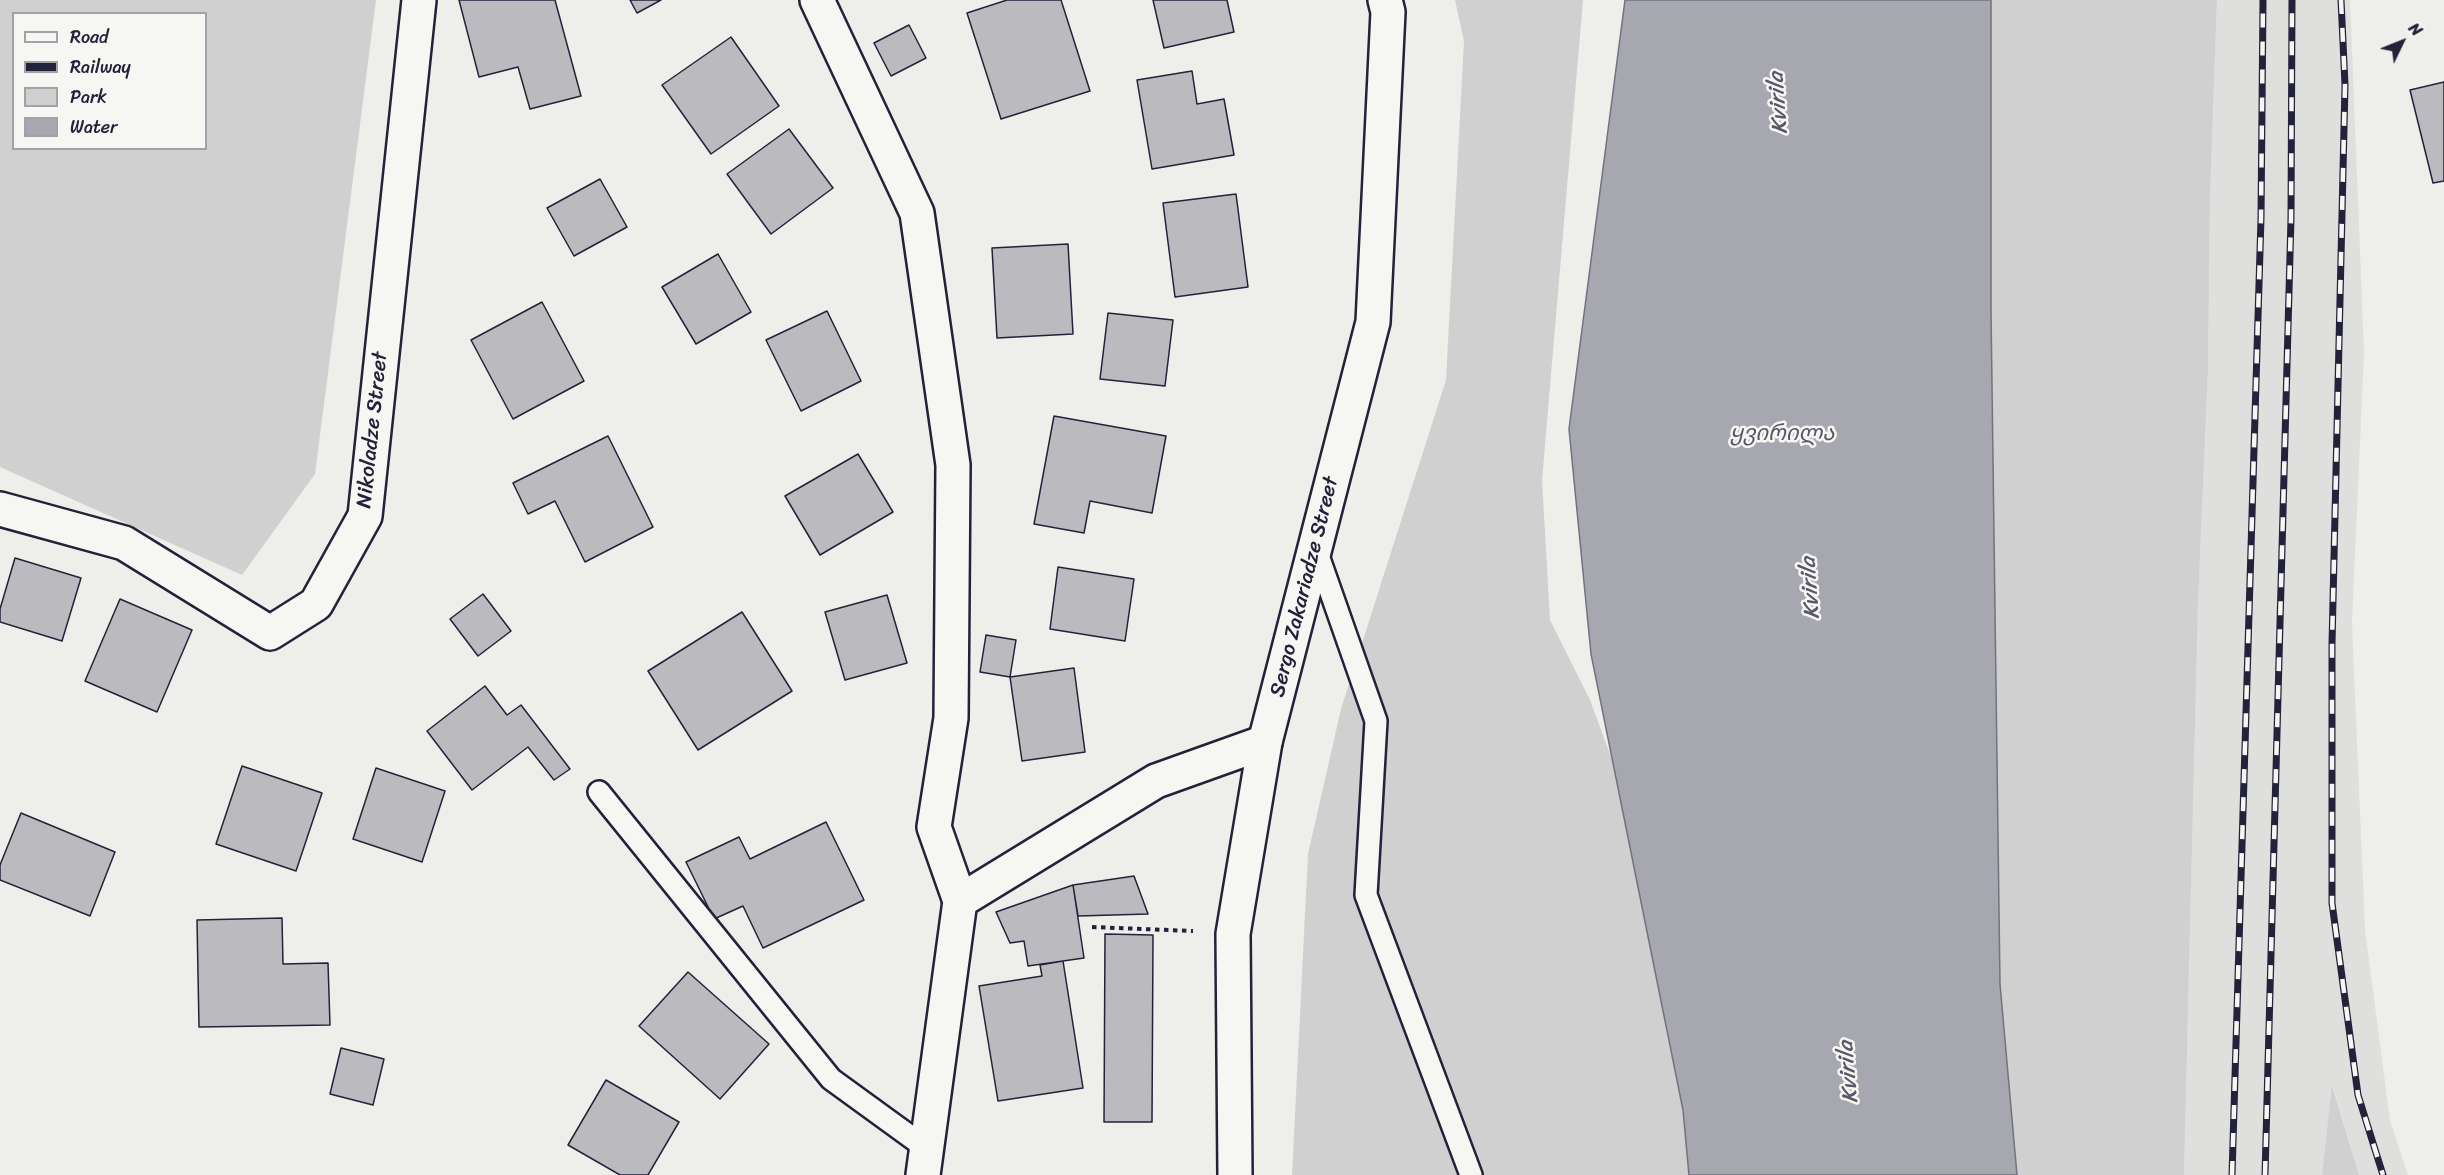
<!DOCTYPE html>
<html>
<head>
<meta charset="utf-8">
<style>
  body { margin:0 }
  #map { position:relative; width:2444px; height:1175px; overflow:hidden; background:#eeeeeb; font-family:Sriracha,sans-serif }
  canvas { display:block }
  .legend { position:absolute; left:12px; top:12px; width:195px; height:138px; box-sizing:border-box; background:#f6f6f2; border:2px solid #a1a1a9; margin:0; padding:8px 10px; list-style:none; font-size:18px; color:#22223b }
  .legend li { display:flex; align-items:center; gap:12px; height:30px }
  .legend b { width:30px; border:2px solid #a1a1a9 }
  .north { position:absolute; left:2372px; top:12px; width:60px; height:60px; -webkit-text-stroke:4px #f6f6f2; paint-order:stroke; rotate:47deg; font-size:16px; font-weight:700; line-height:24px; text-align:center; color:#22223b }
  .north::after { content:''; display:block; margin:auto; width:21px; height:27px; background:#22223b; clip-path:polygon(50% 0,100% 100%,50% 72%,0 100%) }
</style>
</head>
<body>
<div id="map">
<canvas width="2444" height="1175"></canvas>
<ul class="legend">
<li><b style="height:8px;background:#f6f6f2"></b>Road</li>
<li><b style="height:8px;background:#22223b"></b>Railway</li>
<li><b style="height:16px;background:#d0d0d1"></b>Park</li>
<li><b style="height:16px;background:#a7a7af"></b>Water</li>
</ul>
<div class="north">N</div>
</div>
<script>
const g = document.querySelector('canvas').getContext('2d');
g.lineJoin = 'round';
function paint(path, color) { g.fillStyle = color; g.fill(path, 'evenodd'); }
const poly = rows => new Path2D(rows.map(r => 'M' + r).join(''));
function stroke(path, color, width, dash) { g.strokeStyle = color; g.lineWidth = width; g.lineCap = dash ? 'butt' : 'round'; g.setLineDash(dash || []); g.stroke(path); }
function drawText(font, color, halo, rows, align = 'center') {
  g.font = font + ' Sriracha,"Noto Sans Georgian",sans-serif'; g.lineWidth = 5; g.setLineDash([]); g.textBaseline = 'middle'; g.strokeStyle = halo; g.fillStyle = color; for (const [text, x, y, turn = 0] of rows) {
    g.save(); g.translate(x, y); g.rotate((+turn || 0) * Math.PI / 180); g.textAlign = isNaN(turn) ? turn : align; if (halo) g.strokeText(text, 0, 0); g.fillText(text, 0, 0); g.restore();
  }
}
const built = poly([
  [2217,0,2350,0,2364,352,2352,623,2365,930,2390,1120,2408,1175,2359,1175,2333,1086,2322,1175,2184,1175,2198,604,2208,370,2210,200]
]);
const green = poly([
  [0,0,376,0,315,474,242,575,0,467],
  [14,14,206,14,206,148,14,148],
  [1455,0,1583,0,1542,480,1550,620,1590,700,1629,806,1667,1036,1698,1175,1292,1175,1308,854,1341,709,1446,380,1464,41],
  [1991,0,2217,0,2210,200,2208,370,2198,604,2184,1175,2017,1175,2000,984,1991,311],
  [2332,1085,2359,1175,2322,1175]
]);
const water = poly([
  [1625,0,1991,0,1991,311,2000,984,2017,1175,1689,1175,1683,1110,1591,654,1569,429,1625,0]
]);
const building = poly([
  [459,0,555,0,581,96,530,109,518,67,479,77,459,0],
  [630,0,661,0,637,13,630,0],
  [1007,0,1061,0,1090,91,1001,119,967,13,1007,0],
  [1153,0,1227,0,1234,32,1164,48,1153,0],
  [909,25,926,58,891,76,874,43,909,25],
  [731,37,779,106,711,154,662,85,731,37],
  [1192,71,1197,104,1224,99,1234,155,1152,169,1137,80,1192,71],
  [2444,82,2444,181,2433,183,2410,90,2444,82],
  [789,129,833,188,771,234,727,174,789,129],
  [600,179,627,227,574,256,547,208,600,179],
  [1236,194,1248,287,1175,297,1163,203,1236,194],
  [1068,244,1073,334,997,338,992,248,1068,244],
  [718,254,751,312,696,344,662,287,718,254],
  [542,302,584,381,513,419,471,340,542,302],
  [827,311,861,381,801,411,766,340,827,311],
  [1108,313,1173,320,1165,386,1100,379,1108,313],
  [1054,416,1166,436,1152,513,1090,501,1084,533,1034,524,1054,416],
  [608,436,653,527,585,562,555,501,528,514,513,483,608,436],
  [858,454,893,512,820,555,785,496,858,454],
  [15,558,81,578,62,641,0,622,0,609,15,558],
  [1058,567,1134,579,1125,641,1050,629,1058,567],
  [483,594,511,631,478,656,450,619,483,594],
  [887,595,907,663,845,680,825,612,887,595],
  [120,599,192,630,157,712,85,681,120,599],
  [742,612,792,691,698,750,648,671,742,612],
  [986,635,1016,640,1010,677,980,672,986,635],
  [1074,668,1085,752,1022,761,1010,677,1074,668],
  [485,686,507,715,521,705,570,769,554,780,528,747,472,790,427,731,485,686],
  [242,766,322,793,296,871,216,844,242,766],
  [376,768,445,791,422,862,353,839,376,768],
  [21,813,115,852,90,916,0,880,0,865,21,813],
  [826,822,864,900,763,948,743,906,714,919,686,862,739,837,750,859,826,822],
  [1134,876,1148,914,1078,916,1073,885,1134,876],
  [1073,885,1084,958,1028,966,1024,941,1010,943,996,912,1073,885],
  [282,918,283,964,328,963,330,1025,199,1027,197,920,282,918],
  [1105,934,1153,935,1152,1122,1104,1122,1105,934],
  [1063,961,1083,1088,998,1101,979,986,1042,976,1040,965,1063,961],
  [688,972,769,1044,720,1099,639,1026,688,972],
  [341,1048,384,1059,373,1105,330,1094,341,1048],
  [606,1080,679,1122,648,1175,620,1175,568,1145,606,1080]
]);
const path = poly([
  [1092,927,1193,931]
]);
const service = poly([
  [1315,547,1376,721,1366,895,1471,1175],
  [599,792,831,1079,926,1148]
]);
const minor = poly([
  [817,0,917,213,953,465,951,718,934,827,960,901],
  [0,509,124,543,270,633,316,604,365,516,419,0]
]);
const secondary = poly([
  [923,1175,960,901,1156,781,1265,742]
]);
const primary = poly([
  [1235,1175,1233,934,1265,742,1373,322,1388,12,1385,0]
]);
const rail = poly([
  [2341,0,2345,85,2332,644,2332,903,2358,1095,2383,1175],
  [2232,1175,2261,218,2263,0],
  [2265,1175,2291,218,2292,0]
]);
const streetNames = [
  ["Nikoladze Street",373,430,-84],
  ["Sergo Zakariadze Street",1305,587,-76]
];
const waterNames = [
  ["Kvirila",1779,103,-94],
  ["ყვირილა",1782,434],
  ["Kvirila",1811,588,-94],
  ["Kvirila",1849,1072,-95]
];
paint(built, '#dfdfde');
paint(green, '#d0d0d1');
paint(water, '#a7a7af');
stroke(water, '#727281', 1.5);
paint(building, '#bbbbbf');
stroke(building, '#22223b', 1.5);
stroke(service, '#22223b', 26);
stroke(minor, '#22223b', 38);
stroke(secondary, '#22223b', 38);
stroke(primary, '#22223b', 38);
stroke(path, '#22223b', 4, [4.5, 4.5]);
stroke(service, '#f6f6f2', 21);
stroke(minor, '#f6f6f2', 33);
stroke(secondary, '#f6f6f2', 33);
stroke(primary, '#f6f6f2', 33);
stroke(rail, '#22223b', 7);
stroke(rail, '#f6f6f2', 4.5, [14]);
drawText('21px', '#22223b', '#f6f6f2', streetNames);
drawText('italic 22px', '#575769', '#f6f6f2', waterNames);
</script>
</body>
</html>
